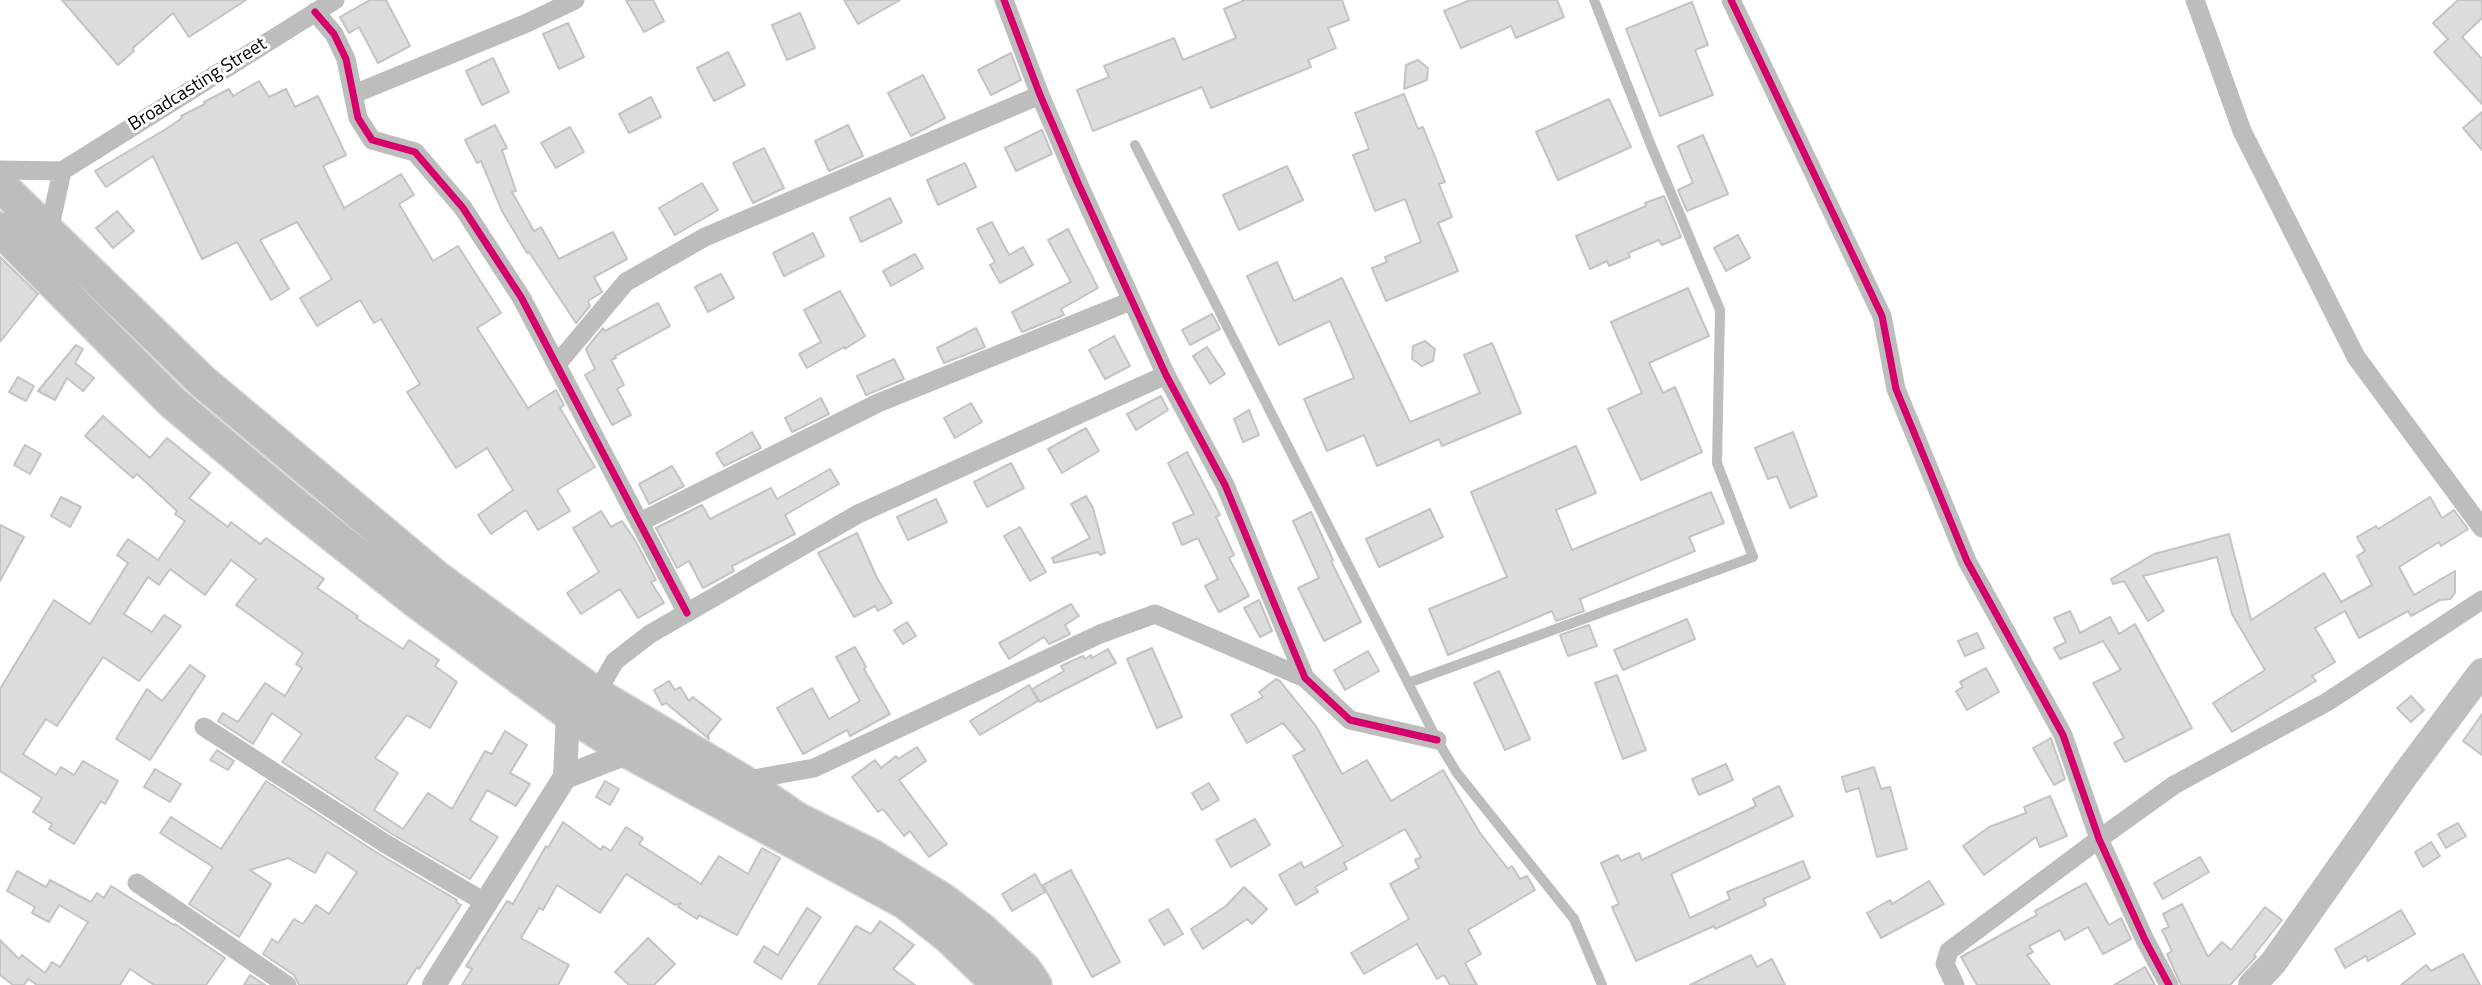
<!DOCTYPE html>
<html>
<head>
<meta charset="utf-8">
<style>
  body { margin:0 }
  canvas { display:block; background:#fff }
</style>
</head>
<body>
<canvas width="2482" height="985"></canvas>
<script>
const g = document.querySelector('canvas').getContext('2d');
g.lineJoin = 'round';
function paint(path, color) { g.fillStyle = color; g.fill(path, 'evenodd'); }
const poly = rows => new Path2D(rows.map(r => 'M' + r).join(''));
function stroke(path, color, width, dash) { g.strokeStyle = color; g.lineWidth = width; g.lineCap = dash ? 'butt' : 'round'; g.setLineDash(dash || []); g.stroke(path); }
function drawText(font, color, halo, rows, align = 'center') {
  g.font = font + ' "Titillium Web",sans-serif'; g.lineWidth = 6; g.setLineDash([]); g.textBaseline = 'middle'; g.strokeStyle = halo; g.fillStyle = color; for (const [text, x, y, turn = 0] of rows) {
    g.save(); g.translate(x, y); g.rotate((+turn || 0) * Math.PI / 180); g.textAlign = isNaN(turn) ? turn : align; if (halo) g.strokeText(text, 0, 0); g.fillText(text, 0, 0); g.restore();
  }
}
const building = poly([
  [62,0,246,0,189,37,173,13,133,48,134,51,118,65,62,0],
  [370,0,386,0,410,46,378,63,359,27,349,33,340,17,370,0],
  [626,0,653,0,664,21,644,32,626,0],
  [844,0,900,0,858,24,844,0],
  [1245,0,1342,0,1349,20,1328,28,1336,48,1308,60,1311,67,1211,108,1202,87,1093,131,1077,90,1109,77,1104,66,1174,38,1183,60,1236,38,1224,9,1245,0],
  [1470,0,1557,0,1564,17,1516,38,1511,26,1461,48,1444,11,1470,0],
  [2458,0,2482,0,2482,18,2462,37,2482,59,2482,104,2434,52,2448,39,2433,23,2458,0],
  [1692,2,1708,45,1695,50,1713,95,1660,116,1626,29,1692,2],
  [800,13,815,48,787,60,772,25,800,13],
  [568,23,584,57,559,69,543,34,568,23],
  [728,52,745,85,714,101,697,68,728,52],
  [1011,53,1021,80,991,95,978,70,1011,53],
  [493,58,509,92,482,105,466,71,493,58],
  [1418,60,1428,68,1427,80,1404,89,1406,65,1418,60],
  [923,75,945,118,911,136,888,93,923,75],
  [259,81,269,97,286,89,295,107,318,96,346,155,323,166,344,208,401,174,414,195,399,204,433,261,458,246,501,313,477,328,528,408,556,390,564,405,560,408,595,467,557,490,570,511,538,530,526,510,491,534,478,515,513,490,487,448,456,468,407,392,420,384,381,319,374,323,360,300,317,326,300,298,332,279,297,222,260,240,289,289,271,300,237,242,202,259,153,156,106,187,95,171,166,129,182,118,181,116,205,104,204,102,229,89,233,96,259,81],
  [1404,94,1418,129,1423,127,1445,182,1439,184,1452,217,1438,223,1458,271,1386,301,1372,268,1387,262,1385,257,1421,242,1405,199,1375,211,1353,155,1369,149,1355,113,1404,94],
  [651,97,661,117,629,133,619,114,651,97],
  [1609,99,1631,147,1558,180,1536,132,1609,99],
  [2482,112,2482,150,2463,128,2482,112],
  [495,125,507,148,502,150,516,191,512,192,534,231,541,227,559,259,613,232,627,259,594,277,602,292,588,301,590,306,576,323,529,252,527,253,502,211,481,161,477,163,465,140,495,125],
  [848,125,863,156,829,171,815,141,848,125],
  [570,127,584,152,556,168,541,143,570,127],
  [1042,130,1052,154,1016,171,1005,148,1042,130],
  [1703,135,1728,194,1687,211,1678,190,1693,183,1678,146,1703,135],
  [764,148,784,188,753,203,733,163,764,148],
  [965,163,976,187,938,205,927,180,965,163],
  [1287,166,1303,200,1239,230,1223,195,1287,166],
  [702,183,718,210,675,235,659,208,702,183],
  [1664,196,1681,237,1662,245,1659,240,1628,253,1630,257,1609,266,1607,261,1590,269,1576,236,1646,206,1645,203,1664,196],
  [890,198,902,222,861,242,850,218,890,198],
  [117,211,134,231,113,248,96,228,117,211],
  [992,222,1009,255,1023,247,1033,265,1000,283,990,265,995,262,977,229,992,222],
  [1068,229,1098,288,1061,309,1064,315,1022,332,1012,312,1071,282,1048,240,1068,229],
  [813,233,824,256,784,276,773,253,813,233],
  [1738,235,1750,258,1726,271,1714,248,1738,235],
  [915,254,923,268,891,286,883,271,915,254],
  [0,257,38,294,0,342,0,257],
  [1277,262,1294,301,1342,278,1410,422,1480,393,1464,355,1492,343,1521,413,1442,446,1439,439,1377,466,1364,435,1327,451,1304,399,1354,378,1330,321,1279,345,1247,276,1277,262],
  [721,274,734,298,708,312,695,287,721,274],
  [1688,288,1709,336,1649,363,1663,393,1675,387,1702,452,1641,480,1608,409,1642,393,1611,322,1688,288],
  [840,291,865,336,845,349,844,347,807,368,799,354,821,342,804,310,840,291],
  [658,303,670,326,615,356,616,358,611,360,624,385,617,389,631,415,612,425,585,375,595,369,586,349,603,328,605,331,658,303],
  [1212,314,1220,329,1190,345,1182,330,1212,314],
  [976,328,985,347,944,363,937,348,976,328],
  [1114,336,1130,366,1105,379,1089,350,1114,336],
  [1425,341,1435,349,1433,361,1422,366,1412,359,1413,346,1425,341],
  [76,345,83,349,75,363,94,378,83,391,67,378,55,400,38,391,76,345],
  [1207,347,1225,374,1210,384,1193,356,1207,347],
  [894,359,904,379,866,395,857,376,894,359],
  [18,377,34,386,26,401,9,392,18,377],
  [1161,396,1168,410,1136,430,1127,414,1161,396],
  [821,398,829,414,792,432,785,418,821,398],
  [971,403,982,422,955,438,944,418,971,403],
  [1249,410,1259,435,1243,442,1234,419,1249,410],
  [103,416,150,458,167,438,210,473,189,498,228,527,231,522,260,544,266,538,324,579,317,588,358,616,356,618,403,649,409,640,439,660,435,666,457,682,430,728,407,715,375,758,398,773,374,810,403,829,428,793,452,809,485,751,492,754,505,731,527,745,510,773,530,784,516,806,487,790,470,820,498,837,470,879,392,834,282,762,302,734,272,713,253,744,218,721,223,713,238,722,265,683,285,696,302,668,296,664,303,653,236,605,256,579,231,560,205,595,170,569,159,585,148,577,124,614,152,632,164,615,181,626,139,681,103,657,57,726,46,719,23,754,56,775,61,767,74,775,83,761,118,781,105,804,101,801,74,844,49,829,52,824,33,812,42,798,0,771,0,689,54,600,90,624,128,563,117,555,128,539,158,560,185,521,175,514,177,511,137,474,133,478,85,436,103,416],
  [1086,428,1099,451,1062,473,1048,449,1086,428],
  [752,432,761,448,724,466,716,453,752,432],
  [1793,432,1817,496,1790,508,1777,476,1768,479,1755,448,1793,432],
  [25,445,41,454,30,474,14,465,25,445],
  [1576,446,1596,493,1556,510,1572,550,1711,492,1724,523,1689,537,1695,551,1580,599,1584,611,1556,621,1552,611,1448,655,1429,609,1507,577,1471,492,1576,446],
  [1187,452,1220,515,1216,517,1234,555,1229,558,1249,596,1219,612,1205,586,1218,579,1198,538,1182,545,1173,523,1194,514,1168,463,1187,452],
  [1011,463,1024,488,987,507,974,482,1011,463],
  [672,466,684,486,649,504,639,484,672,466],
  [830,469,839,484,785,515,795,534,732,566,734,571,703,588,689,561,677,568,656,528,702,505,710,519,771,488,777,499,830,469],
  [1086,496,1093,508,1105,553,1100,555,1098,552,1054,563,1052,558,1090,538,1071,504,1086,496],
  [61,497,81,507,70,527,51,516,61,497],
  [2430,497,2442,518,2454,510,2468,529,2441,546,2439,542,2399,567,2414,595,2455,571,2455,593,2450,599,2440,600,2411,616,2408,611,2359,638,2345,611,2315,628,2335,662,2312,676,2316,681,2232,732,2213,703,2265,670,2232,614,2217,557,2143,576,2164,611,2148,621,2124,581,2113,584,2111,579,2154,554,2229,534,2251,620,2324,573,2341,602,2372,585,2357,556,2365,551,2357,537,2376,526,2378,529,2430,497],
  [936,499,947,522,908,540,897,517,936,499],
  [1430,509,1443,537,1379,567,1366,539,1430,509],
  [601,511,611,527,622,521,635,540,656,580,651,582,664,603,638,618,620,589,581,614,567,593,599,572,573,528,601,511],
  [1311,512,1333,560,1331,561,1361,622,1324,641,1298,588,1319,578,1293,521,1311,512],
  [0,525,24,537,0,581,0,525],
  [1020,527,1046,572,1030,581,1004,536,1020,527],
  [857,533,877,578,892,603,878,611,875,606,854,617,818,553,857,533],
  [1259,600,1272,631,1260,637,1244,608,1259,600],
  [1071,604,1079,616,1065,625,1070,634,1049,644,1044,637,1009,659,999,643,1071,604],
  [2070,611,2080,633,2110,617,2119,634,2135,624,2192,728,2125,762,2114,743,2124,738,2093,683,2121,670,2103,641,2060,659,2054,648,2066,642,2054,618,2070,611],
  [1687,619,1695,639,1623,670,1614,650,1687,619],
  [907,622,916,636,903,644,894,630,907,622],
  [1589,625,1597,646,1568,656,1560,635,1589,625],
  [1977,633,1984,648,1965,656,1958,641,1977,633],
  [855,647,866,667,864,669,890,714,850,736,847,730,803,754,777,708,812,688,829,719,860,701,836,657,855,647],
  [1152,648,1182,717,1157,728,1127,659,1152,648],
  [1108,649,1116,663,1040,702,1032,689,1064,671,1061,666,1083,656,1085,659,1091,655,1092,658,1108,649],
  [1368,651,1379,671,1345,690,1334,670,1368,651],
  [190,665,205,676,150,760,116,739,147,689,162,701,190,665],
  [1986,668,1999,692,1967,710,1956,691,1963,687,1960,682,1986,668],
  [1499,671,1530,739,1505,750,1474,683,1499,671],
  [1617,675,1646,750,1623,759,1595,683,1617,675],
  [1276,679,1280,681,1316,726,1342,774,1367,760,1391,801,1443,770,1480,833,1508,869,1512,866,1520,879,1527,876,1535,890,1468,930,1481,954,1465,963,1477,985,1450,985,1444,975,1437,979,1417,944,1364,974,1351,953,1409,919,1390,884,1419,868,1415,860,1421,857,1405,829,1344,863,1347,869,1315,887,1318,892,1296,905,1279,875,1301,862,1304,868,1343,846,1293,756,1305,750,1283,723,1247,743,1231,715,1263,697,1259,692,1276,679],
  [669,681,675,690,680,687,689,701,693,697,721,719,708,735,709,739,666,703,662,705,654,690,669,681],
  [1029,685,1038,701,980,735,970,721,1029,685],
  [2411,696,2424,710,2411,722,2397,708,2411,696],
  [2482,714,2482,755,2463,741,2482,714],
  [2051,738,2065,779,2054,785,2033,748,2051,738],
  [917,747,926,761,899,780,947,844,929,857,910,831,904,836,883,809,878,812,852,777,875,760,881,768,896,756,898,759,917,747],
  [217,750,234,761,228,770,210,760,217,750],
  [1726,764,1733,780,1699,795,1692,779,1726,764],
  [1874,767,1881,789,1890,787,1907,849,1877,857,1859,788,1846,792,1842,777,1874,767],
  [155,769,181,784,170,802,144,787,155,769],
  [266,781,379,854,457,900,456,902,461,905,419,969,417,967,406,985,299,985,294,975,263,954,272,939,278,943,294,919,303,924,316,905,329,914,357,872,327,852,315,873,288,858,250,870,271,884,239,937,189,904,213,867,160,833,171,817,221,849,266,781],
  [605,781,619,789,610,805,596,797,605,781],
  [1209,783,1219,800,1202,810,1192,793,1209,783],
  [1779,786,1793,816,1671,874,1690,918,1730,899,1727,892,1803,861,1810,878,1763,899,1766,905,1715,929,1714,926,1636,961,1612,907,1619,904,1601,863,1618,855,1621,861,1639,853,1642,860,1756,806,1753,799,1779,786],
  [2050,796,2067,836,2040,847,2036,837,1984,875,1963,846,1989,827,2026,813,2024,807,2050,796],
  [1255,819,1270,845,1231,867,1216,840,1255,819],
  [563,822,601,850,603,846,611,851,626,827,643,838,639,844,701,884,719,856,748,874,762,848,780,858,737,935,699,915,697,919,678,907,681,903,675,905,626,874,600,913,557,885,543,910,539,908,521,938,569,965,558,985,462,985,472,969,466,966,507,901,513,904,546,846,548,848,563,822],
  [2458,823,2466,836,2446,848,2438,834,2458,823],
  [2431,842,2440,856,2423,867,2415,852,2431,842],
  [2200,857,2209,872,2163,899,2154,883,2200,857],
  [1071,870,1120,962,1092,977,1043,885,1071,870],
  [17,871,46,887,50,880,91,902,97,893,104,898,111,886,174,925,175,924,225,958,206,985,154,985,130,969,120,985,37,985,28,979,24,985,13,985,0,975,0,940,19,959,22,955,45,973,52,962,60,967,88,922,59,905,49,922,32,913,35,907,7,891,17,871],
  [1035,874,1045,892,1012,911,1002,894,1035,874],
  [1929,881,1944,904,1881,938,1867,913,1890,900,1892,904,1929,881],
  [2086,883,2109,925,2121,918,2131,939,2103,954,2088,927,2065,940,2060,930,2029,946,2033,952,2027,955,2050,985,1977,985,1961,957,2037,915,2035,911,2086,883],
  [1244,887,1267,909,1252,924,1247,919,1203,949,1191,929,1226,906,1244,887],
  [2182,904,2208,957,2222,942,2231,950,2265,907,2282,920,2254,955,2256,957,2230,985,2181,985,2167,954,2172,951,2162,930,2169,927,2163,914,2182,904],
  [807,908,821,917,781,979,754,962,764,946,778,955,807,908],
  [1168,909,1183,934,1164,945,1149,920,1168,909],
  [2401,910,2415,934,2368,961,2366,956,2345,968,2335,949,2401,910],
  [880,921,914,945,893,969,915,985,818,985,856,926,871,934,880,921],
  [648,938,675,964,654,985,629,985,615,972,648,938],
  [2463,954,2480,985,2401,985,2426,965,2431,971,2463,954],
  [1751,955,1757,967,1772,959,1785,985,1690,985,1751,955],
  [2145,967,2155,985,2114,985,2145,967],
  [250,975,265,985,244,985,250,975]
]);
const service = poly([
  [1135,145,1437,740,1457,773,1574,919,1602,985],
  [1408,683,1753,557,1717,463,1720,310,1650,143,1594,0]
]);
const minor = poly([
  [1004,0,1040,95,1078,183,1166,375,1225,485,1305,678,1350,720,1437,740],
  [1731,0,1882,316,1896,389,1967,561,2063,735,2099,839,2145,940,2169,985],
  [2195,0,2242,131,2356,357,2482,528],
  [315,12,334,34,346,59,358,118,372,140,415,152,463,208,521,297,687,613],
  [354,94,527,23,575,0],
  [0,170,62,171,335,0],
  [49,231,62,171],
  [557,364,626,282,705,237,1040,95],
  [640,522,878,403,1131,301],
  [596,694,615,661,650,634,858,514,1166,375],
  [204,727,386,844,486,903],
  [742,781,814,768,1100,634,1155,614,1305,678],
  [137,883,287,985],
  [1955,985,1945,964,1949,951,2099,839,2174,785,2327,702,2482,600]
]);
const tertiary = poly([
  [565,777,629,752],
  [434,985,565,777,568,713]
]);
const secondary = poly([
  [2252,985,2273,963,2405,775,2482,672]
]);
const trunk = poly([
  [0,185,202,381,436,577,596,694,742,781,797,819,872,856,943,900,982,930,1025,970,1035,985],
  [0,229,172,402,296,506,417,602,568,713,629,752,906,903,949,937,999,985]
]);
const cycleway = poly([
  [1004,0,1040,95,1078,183,1166,375,1225,485,1305,678,1350,720,1437,740],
  [1731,0,1882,316,1896,389,1967,561,2063,735,2099,839,2145,940,2169,985],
  [315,12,334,34,346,59,358,118,372,140,415,152,463,208,521,297,687,613]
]);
const streetNames = [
  ["Broadcasting Street",198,85,-32]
];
paint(building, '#dcdcdc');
stroke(building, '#c4c4c4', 2);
stroke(trunk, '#dbdbdb', 36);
stroke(service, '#bdbdbd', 10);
stroke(minor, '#bdbdbd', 19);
stroke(tertiary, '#bdbdbd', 24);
stroke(secondary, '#bfbfbf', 28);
stroke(trunk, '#bdbdbd', 33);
stroke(cycleway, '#d6006c', 7);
drawText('19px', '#000', '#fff', streetNames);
</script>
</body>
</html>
